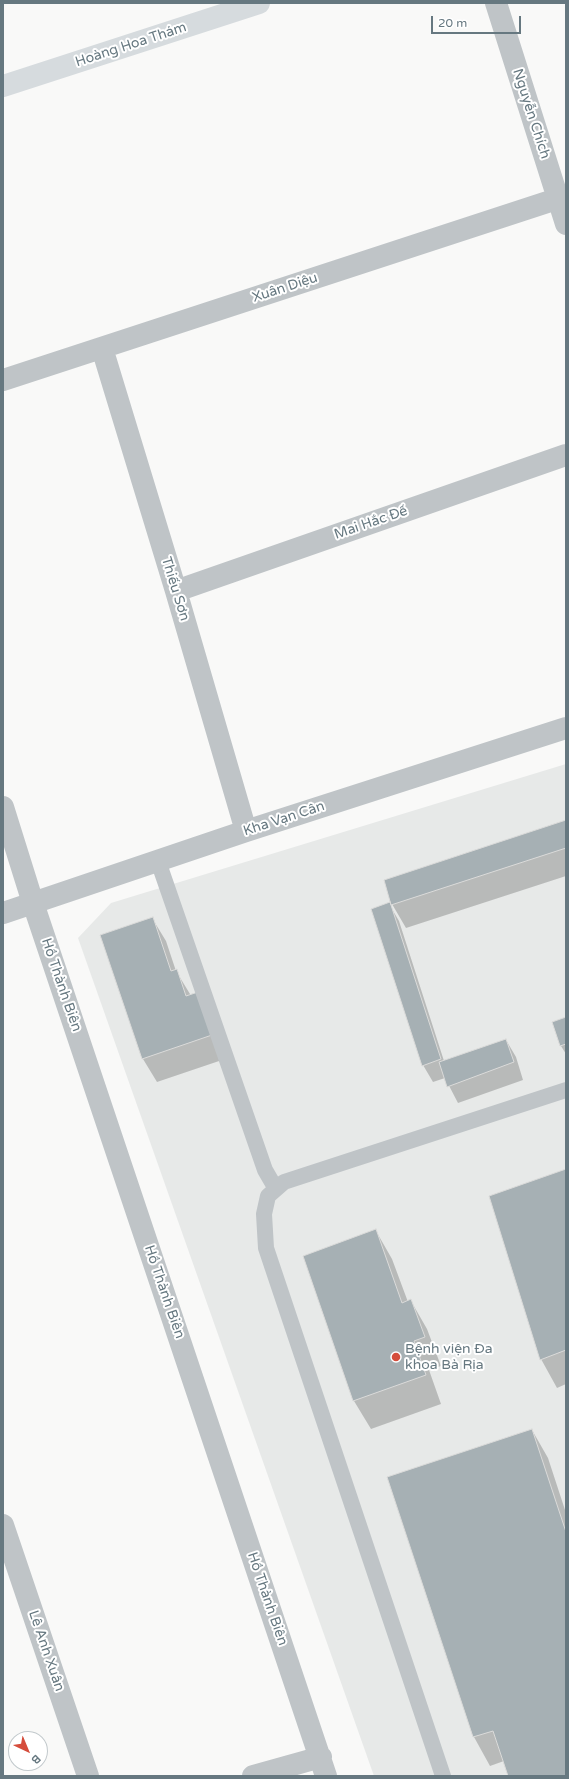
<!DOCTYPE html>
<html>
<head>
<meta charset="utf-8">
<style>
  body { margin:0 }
  #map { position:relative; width:569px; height:1779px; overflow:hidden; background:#f9f9f8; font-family:"Varela Round",sans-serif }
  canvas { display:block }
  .frame { position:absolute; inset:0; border:4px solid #667880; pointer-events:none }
  .north { position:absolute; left:8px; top:1731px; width:40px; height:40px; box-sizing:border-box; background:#fff; border:1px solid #c2c9cc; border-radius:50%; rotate:136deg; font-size:11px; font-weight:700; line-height:16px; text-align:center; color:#667880 }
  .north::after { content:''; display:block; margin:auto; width:14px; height:18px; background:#d54d3c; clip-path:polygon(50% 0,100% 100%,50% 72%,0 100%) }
  .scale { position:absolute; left:431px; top:16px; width:90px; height:18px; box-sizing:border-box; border:2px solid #667880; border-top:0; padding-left:5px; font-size:12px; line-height:14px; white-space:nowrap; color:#667880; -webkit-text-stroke:3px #fff; paint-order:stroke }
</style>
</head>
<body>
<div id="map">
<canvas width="569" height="1779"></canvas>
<div class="frame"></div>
<div class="north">B</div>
<div class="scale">20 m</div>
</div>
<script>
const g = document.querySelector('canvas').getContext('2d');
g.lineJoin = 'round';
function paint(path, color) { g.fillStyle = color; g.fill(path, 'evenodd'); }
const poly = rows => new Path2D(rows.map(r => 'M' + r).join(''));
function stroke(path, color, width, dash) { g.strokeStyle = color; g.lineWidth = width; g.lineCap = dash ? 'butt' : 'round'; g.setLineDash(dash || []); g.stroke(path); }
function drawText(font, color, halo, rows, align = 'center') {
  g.font = font + ' "Varela Round",sans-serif'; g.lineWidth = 4; g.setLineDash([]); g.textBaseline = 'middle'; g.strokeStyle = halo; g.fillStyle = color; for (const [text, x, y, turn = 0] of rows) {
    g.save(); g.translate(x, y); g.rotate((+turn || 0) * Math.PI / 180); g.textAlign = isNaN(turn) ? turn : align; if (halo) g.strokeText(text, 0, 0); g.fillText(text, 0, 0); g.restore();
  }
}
const built = poly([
  [566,764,566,1776,374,1776,78,938,111,903]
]);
const shadow = poly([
  [566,821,566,876,406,928,392,904],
  [389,904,399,921,444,1061,506,1040,516,1057,523,1080,458,1103,445,1078,433,1082,423,1065],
  [152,918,166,941,176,971,190,994,225,1059,157,1082,143,1059,101,935],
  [566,1018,566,1054,561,1046,553,1022],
  [566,1170,566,1384,557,1388,541,1359],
  [376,1231,392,1259,408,1302,411,1301,427,1329,441,1366,429,1370,441,1404,371,1429,354,1401,304,1256],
  [532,1430,548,1458,566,1513,566,1776,509,1776,504,1761,490,1766,474,1737,389,1478]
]);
const building = poly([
  [566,820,566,848,391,905,384,880,566,820],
  [390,902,441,1059,422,1066,371,909,390,902],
  [153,917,171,971,177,969,186,996,198,992,212,1035,142,1059,100,935,153,917],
  [566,1017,566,1044,560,1046,552,1022,566,1017],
  [506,1039,514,1062,447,1087,439,1062,506,1039],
  [566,1169,566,1350,540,1360,489,1196,566,1169],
  [376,1229,402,1303,411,1299,425,1337,414,1341,426,1375,353,1401,303,1256,376,1229],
  [532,1429,566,1532,566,1776,508,1776,493,1731,473,1737,387,1477,532,1429]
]);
const lane = poly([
  [158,861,265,1170,276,1189],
  [443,1776,266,1248,264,1214,268,1196,284,1182,566,1090]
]);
const street = poly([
  [496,3,566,224],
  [102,348,176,591,246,831],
  [3,380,566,196],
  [176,591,566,455],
  [3,807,33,903,326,1776],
  [3,913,246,831,566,728],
  [3,1525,88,1776],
  [253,1776,321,1757]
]);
const secondary = poly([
  [3,86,259,3]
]);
const markers = [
  [396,1357,5,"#d54d3c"]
];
const streetNames = [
  ["Hoàng Hoa Thám",131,45,-18],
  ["Nguyễn Chích",531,114,72],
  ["Xuân Diệu",285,288,-18],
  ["Mai Hắc Đế",371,523,-19],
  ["Thiếu Sơn",175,589,73],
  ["Kha Vạn Cân",284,819,-18],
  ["Hồ Thành Biên",61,985,71],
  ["Hồ Thành Biên",164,1292,71],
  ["Hồ Thành Biên",267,1599,71],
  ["Lê Anh Xuân",46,1651,71]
];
const poiNames = [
  ["Bệnh viện Đa",405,1349],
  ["khoa Bà Rịa",405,1365]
];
paint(built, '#e7e9e8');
paint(shadow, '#0003');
paint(building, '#a6b0b4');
stroke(building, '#dbdbda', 1);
stroke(lane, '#bfc4c7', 16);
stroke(street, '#bfc4c7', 22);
stroke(secondary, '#d6dbde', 22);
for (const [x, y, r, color] of markers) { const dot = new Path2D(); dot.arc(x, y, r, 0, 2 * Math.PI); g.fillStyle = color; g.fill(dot); stroke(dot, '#fff', 1.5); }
drawText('14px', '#667880', '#fff', streetNames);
drawText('14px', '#667880', '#fff', poiNames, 'left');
</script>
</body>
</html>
